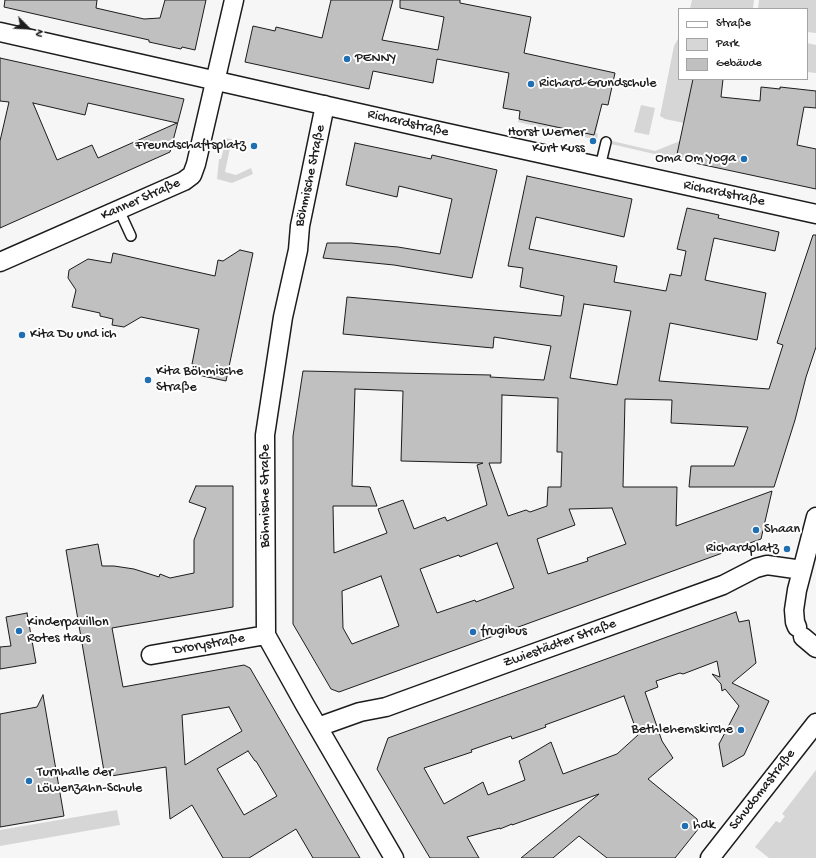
<!DOCTYPE html>
<html>
<head>
<meta charset="utf-8">
<style>
  body { margin:0 }
  #map { position:relative; width:816px; height:858px; overflow:hidden; background:#f6f6f6; font-family:"Gochi Hand",sans-serif }
  canvas { display:block }
  .legend { position:absolute; left:678px; top:8px; width:130px; height:72px; box-sizing:border-box; background:#fff; border:1px solid #a4a4a4; margin:0; padding:5px 7px; list-style:none; font-size:12px; color:#1c1c1c }
  .legend li { display:flex; align-items:center; gap:8px; height:20px }
  .legend b { width:20px; border:1px solid #a4a4a4 }
  .north { position:absolute; left:8px; top:8px; width:40px; height:40px; -webkit-text-stroke:3px #fff; paint-order:stroke; rotate:114deg; font-size:11px; font-weight:700; line-height:16px; text-align:center; color:#1c1c1c }
  .north::after { content:''; display:block; margin:auto; width:14px; height:18px; background:#1c1c1c; clip-path:polygon(50% 0,100% 100%,50% 72%,0 100%) }
</style>
</head>
<body>
<div id="map">
<canvas width="816" height="858"></canvas>
<ul class="legend">
<li><b style="height:5px;background:#fff"></b>Straße</li>
<li><b style="height:11px;background:#d6d6d6"></b>Park</li>
<li><b style="height:11px;background:#c0c0c0"></b>Gebäude</li>
</ul>
<div class="north">N</div>
</div>
<script>
const g = document.querySelector('canvas').getContext('2d');
g.lineJoin = 'round';
function paint(path, color) { g.fillStyle = color; g.fill(path, 'evenodd'); }
const poly = rows => new Path2D(rows.map(r => 'M' + r).join(''));
function stroke(path, color, width, dash) { g.strokeStyle = color; g.lineWidth = width; g.lineCap = dash ? 'butt' : 'round'; g.setLineDash(dash || []); g.stroke(path); }
function drawText(font, color, halo, rows, align = 'center') {
  g.font = font + ' "Gochi Hand",sans-serif'; g.lineWidth = 4; g.setLineDash([]); g.textBaseline = 'middle'; g.strokeStyle = halo; g.fillStyle = color; for (const [text, x, y, turn = 0] of rows) {
    g.save(); g.translate(x, y); g.rotate((+turn || 0) * Math.PI / 180); g.textAlign = isNaN(turn) ? turn : align; if (halo) g.strokeText(text, 0, 0); g.fillText(text, 0, 0); g.restore();
  }
}
const green = poly([
  [692,0,754,0,753,9,690,9],
  [759,0,816,0,816,33,807,32,807,9,758,9],
  [679,37,679,79,693,79,684,123,665,119,660,116,674,46],
  [807,43,816,45,816,73,807,72],
  [641,105,655,108,649,135,634,132],
  [599,117,596,133,598,134,597,140,518,122,519,119,594,135],
  [226,138,232,139,225,172,236,175,251,168,253,174,232,183,217,179,219,159,221,159,224,148,222,147,223,141,225,141],
  [612,141,655,151,680,141,676,159,611,144],
  [816,770,816,858,769,858,755,847,776,821,780,823,785,816,782,814],
  [117,810,120,825,0,846,0,830]
]);
const building = poly([
  [5,0,97,0,96,8,144,19,160,18,165,0,206,0,195,50,182,47,181,49,149,42,149,40,4,7,5,0],
  [331,0,393,0,382,40,438,50,444,17,400,8,400,0,460,0,460,3,531,17,524,53,615,73,608,105,602,104,594,135,519,119,520,111,503,108,509,73,437,59,433,83,373,71,369,89,245,62,253,26,275,31,276,27,322,38,331,0],
  [0,58,184,99,170,152,0,228,0,141,9,102,0,101,0,58],
  [33,103,85,115,88,103,177,123,98,158,92,145,57,160,33,103],
  [693,79,723,79,721,97,760,101,761,87,780,89,780,87,816,91,816,108,804,107,797,145,816,149,816,189,676,159,693,79],
  [355,143,431,159,432,155,497,170,472,278,394,265,323,258,327,243,351,243,398,247,440,254,452,199,399,186,397,197,346,185,355,143],
  [527,176,632,199,624,237,536,217,529,249,617,266,614,282,666,291,670,274,681,276,686,251,677,249,687,208,719,215,718,218,779,232,775,251,714,238,705,280,766,293,757,340,670,323,659,381,769,389,783,345,777,343,813,235,816,235,816,347,806,377,795,420,774,487,689,487,691,466,734,466,748,427,671,423,672,400,625,399,623,487,677,487,676,526,772,491,761,539,339,692,331,689,293,624,293,436,303,371,491,375,490,377,544,380,551,346,494,337,493,348,343,334,347,297,561,316,564,296,520,287,523,268,508,266,527,176],
  [584,304,631,311,617,385,570,378,584,304],
  [355,389,403,391,401,461,483,463,477,465,487,505,447,521,445,517,414,529,403,500,378,509,387,533,334,553,333,506,377,506,370,487,352,486,355,389],
  [502,395,558,398,557,452,562,452,561,487,548,487,547,506,530,512,526,510,508,516,489,463,501,463,502,395],
  [612,508,626,544,587,558,588,561,548,574,537,539,575,525,569,509,612,508],
  [497,543,514,588,476,602,475,600,437,613,420,569,459,555,460,557,497,543],
  [381,576,399,626,352,644,343,628,342,591,381,576],
  [240,250,253,253,226,381,198,375,200,366,192,364,199,329,141,317,124,327,112,325,113,319,100,316,100,313,72,307,76,290,68,278,69,270,88,259,111,263,113,253,215,276,218,260,223,261,240,250],
  [196,486,233,486,233,607,112,628,123,687,244,665,250,668,360,858,313,858,296,829,249,858,223,858,192,805,170,819,166,767,105,777,66,550,98,544,102,566,114,566,134,569,159,577,160,574,170,578,194,573,194,540,206,508,189,502,196,486],
  [229,707,242,731,185,765,182,715,229,707],
  [248,751,255,761,256,761,277,796,244,815,217,769,248,751],
  [736,612,739,622,749,620,756,663,732,683,769,701,744,755,723,767,719,744,739,706,725,689,722,691,721,684,712,674,720,677,717,661,683,674,680,673,656,681,658,687,645,692,662,741,673,758,648,779,697,819,699,828,675,858,607,858,579,836,553,858,521,858,599,794,512,825,512,824,500,829,500,828,467,837,479,858,430,858,377,769,388,738,736,612],
  [624,696,638,735,617,754,563,774,551,742,519,761,525,780,488,795,483,782,444,804,424,768,472,752,471,750,511,736,512,739,546,727,545,725,624,696],
  [27,613,36,663,0,669,0,647,11,646,6,617,27,613],
  [43,695,64,816,0,827,0,714,37,707,43,695]
]);
const service = poly([
  [600,167,606,142],
  [119,210,131,236]
]);
const minor = poly([
  [0,32,443,132,816,214],
  [325,105,300,226,298,250,283,317,265,435,266,635,305,705,394,858],
  [0,262,184,181,192,175,196,164,234,0],
  [797,627,795,622,794,610,797,590,816,517],
  [803,637,816,648],
  [151,655,266,635],
  [318,727,360,712,386,707,526,656,723,585,756,568,767,565,802,570],
  [710,858,816,723]
]);
const markers = [
  [347,59,4,"#1f6fb2"],
  [531,84,4,"#1f6fb2"],
  [593,141,4,"#1f6fb2"],
  [254,146,4,"#1f6fb2"],
  [744,159,4,"#1f6fb2"],
  [22,335,4,"#1f6fb2"],
  [148,380,4,"#1f6fb2"],
  [756,530,4,"#1f6fb2"],
  [787,549,4,"#1f6fb2"],
  [19,631,4,"#1f6fb2"],
  [473,632,4,"#1f6fb2"],
  [741,730,4,"#1f6fb2"],
  [29,781,4,"#1f6fb2"],
  [685,826,4,"#1f6fb2"]
];
const poiNames = [
  ["PENNY",355,59],
  ["Richard-Grundschule",539,84],
  ["Horst Werner",585,133,"right"],
  ["Kurt Kuss",585,149,"right"],
  ["Freundschaftsplatz",246,146,"right"],
  ["Oma Om Yoga",736,159,"right"],
  ["Kita Du und ich",30,335],
  ["Kita Böhmische",156,372],
  ["Straße",156,388],
  ["Shaan",764,530],
  ["Richardplatz",779,549,"right"],
  ["Kinderpavillon",27,623],
  ["Rotes Haus",27,639],
  ["frugibus",481,632],
  ["Bethlehemskirche",733,730,"right"],
  ["Turnhalle der",37,773],
  ["Löwenzahn-Schule",37,789],
  ["hdk",693,826]
];
const streetNames = [
  ["Richardstraße",408,124,13],
  ["Böhmische Straße",311,176,-78],
  ["Richardstraße",724,194,12],
  ["Kanner Straße",141,200,-24],
  ["Böhmische Straße",266,496,-90],
  ["Zwiestädter Straße",560,644,-20],
  ["Drorystraße",209,645,-10],
  ["Schudomastraße",763,790,-52]
];
paint(green, '#d6d6d6');
paint(building, '#c0c0c0');
stroke(building, '#1c1c1c', 1);
stroke(service, '#1c1c1c', 12);
stroke(minor, '#1c1c1c', 21);
stroke(service, '#fff', 9);
stroke(minor, '#fff', 18);
for (const [x, y, r, color] of markers) { const dot = new Path2D(); dot.arc(x, y, r, 0, 2 * Math.PI); g.fillStyle = color; g.fill(dot); stroke(dot, '#fff', 1.5); }
drawText('14px', '#1c1c1c', '#fff', poiNames, 'left');
drawText('14px', '#1c1c1c', '#fff', streetNames);
</script>
</body>
</html>
